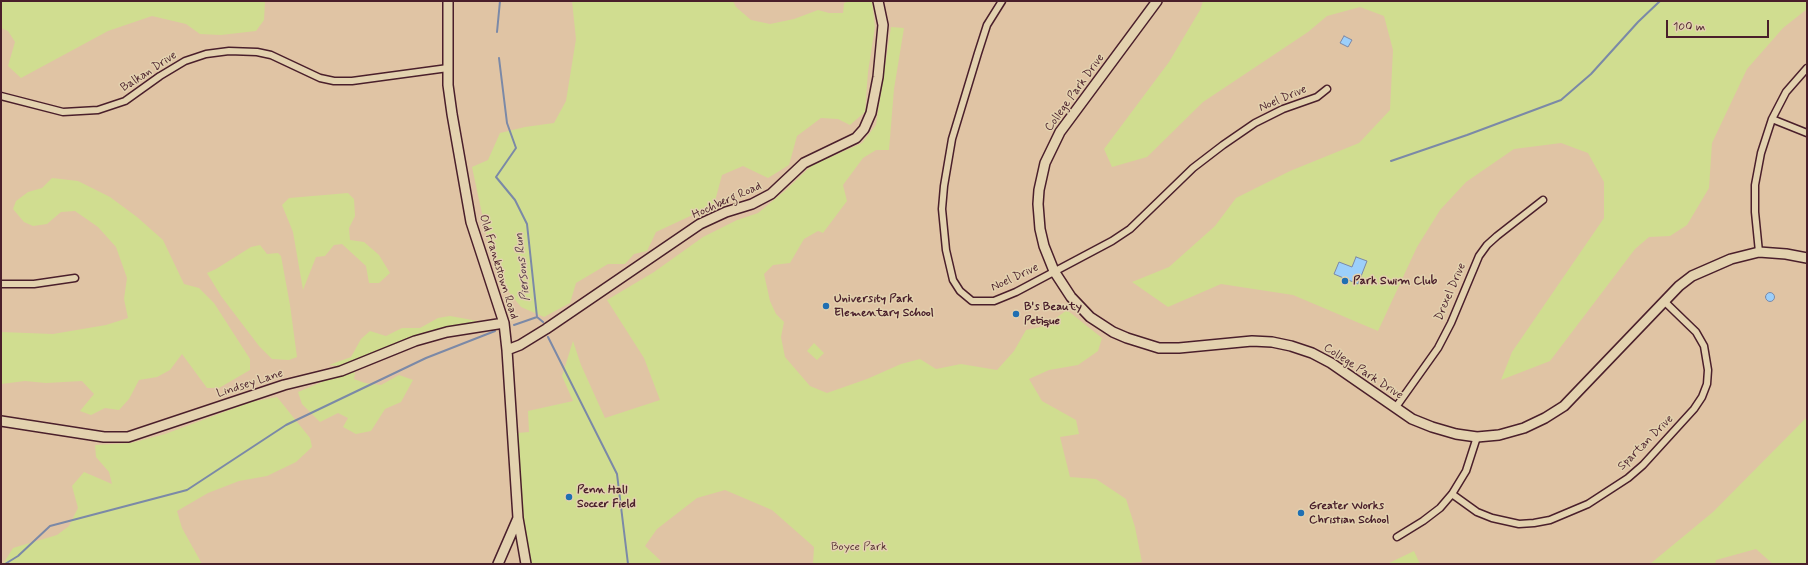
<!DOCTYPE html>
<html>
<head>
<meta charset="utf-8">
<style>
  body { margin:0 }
  #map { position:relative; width:1808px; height:565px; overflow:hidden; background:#e0c4a4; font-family:Mynerve,sans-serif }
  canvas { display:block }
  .frame { position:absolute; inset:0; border:2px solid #4a1f2b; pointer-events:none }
  .scale { position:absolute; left:1666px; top:20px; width:103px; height:18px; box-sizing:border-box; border:2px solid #4a1f2b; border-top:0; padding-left:5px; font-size:12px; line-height:14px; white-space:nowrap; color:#4a1f2b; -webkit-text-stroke:3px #e3d2af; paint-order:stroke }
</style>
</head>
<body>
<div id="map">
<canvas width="1808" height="565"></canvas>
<div class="frame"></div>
<div class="scale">100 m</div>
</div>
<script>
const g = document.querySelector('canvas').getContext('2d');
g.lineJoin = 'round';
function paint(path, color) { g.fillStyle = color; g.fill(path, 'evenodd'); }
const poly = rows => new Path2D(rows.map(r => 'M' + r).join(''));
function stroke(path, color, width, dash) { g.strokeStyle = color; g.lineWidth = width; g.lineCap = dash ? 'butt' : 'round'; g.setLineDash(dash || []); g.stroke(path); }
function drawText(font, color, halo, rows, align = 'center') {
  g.font = font + ' Mynerve,sans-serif'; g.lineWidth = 3; g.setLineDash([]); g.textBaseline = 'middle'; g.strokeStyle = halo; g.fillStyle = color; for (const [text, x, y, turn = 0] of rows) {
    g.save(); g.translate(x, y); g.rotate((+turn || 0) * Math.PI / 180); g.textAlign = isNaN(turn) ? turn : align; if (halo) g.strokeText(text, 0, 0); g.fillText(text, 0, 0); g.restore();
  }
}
const green = poly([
  [1,1,265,1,264,20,256,31,221,35,200,34,186,24,152,16,108,31,21,78,8,66,15,42,8,31,1,28],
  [572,1,733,1,736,7,751,20,770,24,794,19,818,10,829,13,843,13,844,3,850,1,872,1,875,27,868,72,865,112,850,125,838,119,821,118,797,136,789,165,768,178,743,166,722,175,714,205,656,232,647,251,634,254,625,264,608,264,576,283,570,303,544,317,521,307,504,286,487,237,472,167,488,160,500,133,525,127,554,123,566,101,576,39],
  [1203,1,1807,1,1807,9,1783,28,1747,69,1712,143,1709,188,1687,225,1670,236,1649,237,1635,249,1550,361,1501,380,1512,352,1604,218,1604,182,1588,153,1561,143,1514,149,1466,182,1440,210,1417,247,1378,331,1293,295,1221,284,1168,307,1132,282,1169,267,1215,226,1236,198,1290,171,1359,143,1390,110,1393,50,1384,16,1360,7,1327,16,1308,32,1203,102,1147,157,1112,167,1104,149,1169,62,1200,10],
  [891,27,904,28,894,89,889,150,876,150,863,158,843,185,847,201,823,233,818,231,804,239,790,263,773,265,764,274,770,301,776,314,784,322,781,337,785,357,810,386,827,393,867,379,901,364,920,359,936,369,961,364,997,370,1014,351,1026,330,1045,326,1067,310,1102,338,1098,351,1078,365,1049,370,1029,379,1042,401,1076,420,1079,434,1060,437,1070,477,1096,479,1126,499,1135,527,1142,562,1118,564,813,564,814,547,772,510,725,490,697,498,657,529,645,546,661,561,659,564,529,564,522,518,517,433,529,432,528,411,573,401,562,376,573,341,581,365,605,418,660,400,644,358,607,300,654,272,703,237,737,220,758,213,786,190,811,166,862,143,876,125],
  [52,178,78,181,110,197,137,217,163,240,184,284,199,288,214,303,250,359,250,370,219,388,207,388,182,354,170,370,157,377,139,380,129,399,119,410,105,408,91,415,80,411,94,394,82,381,46,383,25,381,1,384,1,332,53,334,106,325,128,318,124,299,127,278,116,247,98,227,75,211,61,212,47,224,33,226,24,222,13,209,16,201,28,192,42,188],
  [348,193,354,199,355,216,349,228,350,240,364,242,379,255,390,273,379,283,369,283,366,266,342,244,334,245,325,256,316,257,303,290,293,232,282,205,289,198],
  [260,245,267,254,278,253,281,256,290,305,297,357,289,360,272,359,259,346,221,296,207,273,216,269,251,247],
  [450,316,478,321,437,330,414,337,343,366,329,365,351,357,361,339,370,331,386,336,402,328,420,328,438,318],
  [814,343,824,353,817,360,807,351],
  [355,372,354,379,365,383,381,385,399,375,413,380,401,402,385,409,371,431,356,434,343,427,348,418,338,413,320,422,302,404,298,392,334,377],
  [277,397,310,438,312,447,296,462,267,476,239,481,208,493,177,511,182,528,202,564,3,564,13,548,57,535,69,526,78,508,72,486,84,472,112,484,109,472,96,457,95,445,131,443,165,434,251,402],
  [1807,417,1807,564,1773,564,1756,549,1716,560,1715,564,1650,564,1713,512],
  [1414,551,1420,564,1387,564]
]);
const water = poly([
  [1344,36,1352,40,1348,47,1340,43,1344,36],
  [1356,257,1367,261,1358,284,1334,274,1339,262,1352,267,1356,257],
  '1765.5 297a4.5 4.5 0 1 1 9 0a4.5 4.5 0 1 1-9 0Z'
]);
const stream = poly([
  [497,32,500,1],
  [499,58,507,123,516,148,496,177,515,200,527,224,537,317,543,322],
  [1391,161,1467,135,1561,100,1591,74,1638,22,1660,1],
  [514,325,537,317],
  [548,337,617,474,628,564],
  [5,564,18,556,50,526,187,490,286,425,426,358,495,331]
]);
const street = poly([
  [1002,1,987,25,978,53,952,139,944,186,942,209,946,250,953,280,960,291,972,301,994,301,1016,292,1112,241,1130,229,1193,168,1223,145,1255,123,1283,109,1317,97,1327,89],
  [1,96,63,112,98,110,125,101,160,76,185,61,206,54,229,51,257,52,271,55,320,78,334,81,352,81,448,68],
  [1772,119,1807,133],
  [1759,252,1755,212,1755,185,1761,153,1772,119,1786,92,1807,68],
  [1,284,34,284,75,278],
  [1396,407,1438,348,1451,323,1479,256,1487,245,1497,236,1543,200],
  [1452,494,1477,512,1492,518,1519,524,1534,523,1550,520,1588,504,1628,478,1643,465,1694,409,1702,397,1707,384,1708,370,1704,346,1696,332,1665,302],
  [1397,537,1423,521,1440,508,1452,494,1466,471,1477,437]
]);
const secondary = poly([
  [448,1,448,85,452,114,471,222,504,323,507,350,518,518,526,564],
  [1157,1,1060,132,1045,163,1039,190,1038,204,1040,229,1044,246,1054,271,1071,297,1090,317,1113,332,1127,338,1159,348,1179,348,1252,341,1272,342,1291,346,1312,353,1331,363,1412,419,1432,427,1456,434,1477,437,1499,435,1524,428,1545,418,1564,406,1679,286,1692,276,1731,259,1759,252,1786,254,1807,258],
  [507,350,520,345,546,329,700,224,726,212,752,204,771,194,804,163,856,138,864,129,871,113,878,77,883,25,878,1],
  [1,421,104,437,128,437,284,385,341,371,415,341,447,332,504,323],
  [498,564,518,518]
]);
const markers = [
  [1345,281,4,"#1f6fb2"],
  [826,306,4,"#1f6fb2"],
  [1016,314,4,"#1f6fb2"],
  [569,497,4,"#1f6fb2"],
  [1301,513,4,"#1f6fb2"]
];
const streetNames = [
  ["Balkan Drive",149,72,-33],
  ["College Park Drive",1075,93,-54],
  ["Noel Drive",1283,99,-23],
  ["Hochberg Road",727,201,-24],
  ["Old Frankstown Road",498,267,73],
  ["Noel Drive",1015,278,-25],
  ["Drexel Drive",1451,292,-67],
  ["College Park Drive",1363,372,33],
  ["Lindsey Lane",250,384,-18],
  ["Spartan Drive",1646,443,-45]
];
const poiNames = [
  ["Park Swim Club",1353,281],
  ["University Park",834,299],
  ["Elementary School",834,313],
  ["B's Beauty",1024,307],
  ["Petique",1024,321],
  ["Penn Hall",577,490],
  ["Soccer Field",577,504],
  ["Greater Works",1309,506],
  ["Christian School",1309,520]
];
const parkNames = [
  ["Boyce Park",859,547]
];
const waterNames = [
  ["Piersons Run",523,267,-96]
];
paint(green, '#d0dd90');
paint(water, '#9ccffa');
stroke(water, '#7b89a7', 1);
stroke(stream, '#7b89a7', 2);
stroke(street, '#4a1f2b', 9);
stroke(secondary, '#4a1f2b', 12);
stroke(street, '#e3d2af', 6);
stroke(secondary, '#e3d2af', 9);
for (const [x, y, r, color] of markers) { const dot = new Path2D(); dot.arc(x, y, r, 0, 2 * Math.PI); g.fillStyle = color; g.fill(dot); stroke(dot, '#e3d2af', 1.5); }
drawText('12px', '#4a1f2b', '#e3d2af', streetNames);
drawText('bold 12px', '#4a1f2b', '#e3d2af', poiNames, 'left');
drawText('12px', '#573235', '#e3d2af', parkNames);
drawText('italic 13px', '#56394a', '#e3d2af', waterNames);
</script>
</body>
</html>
